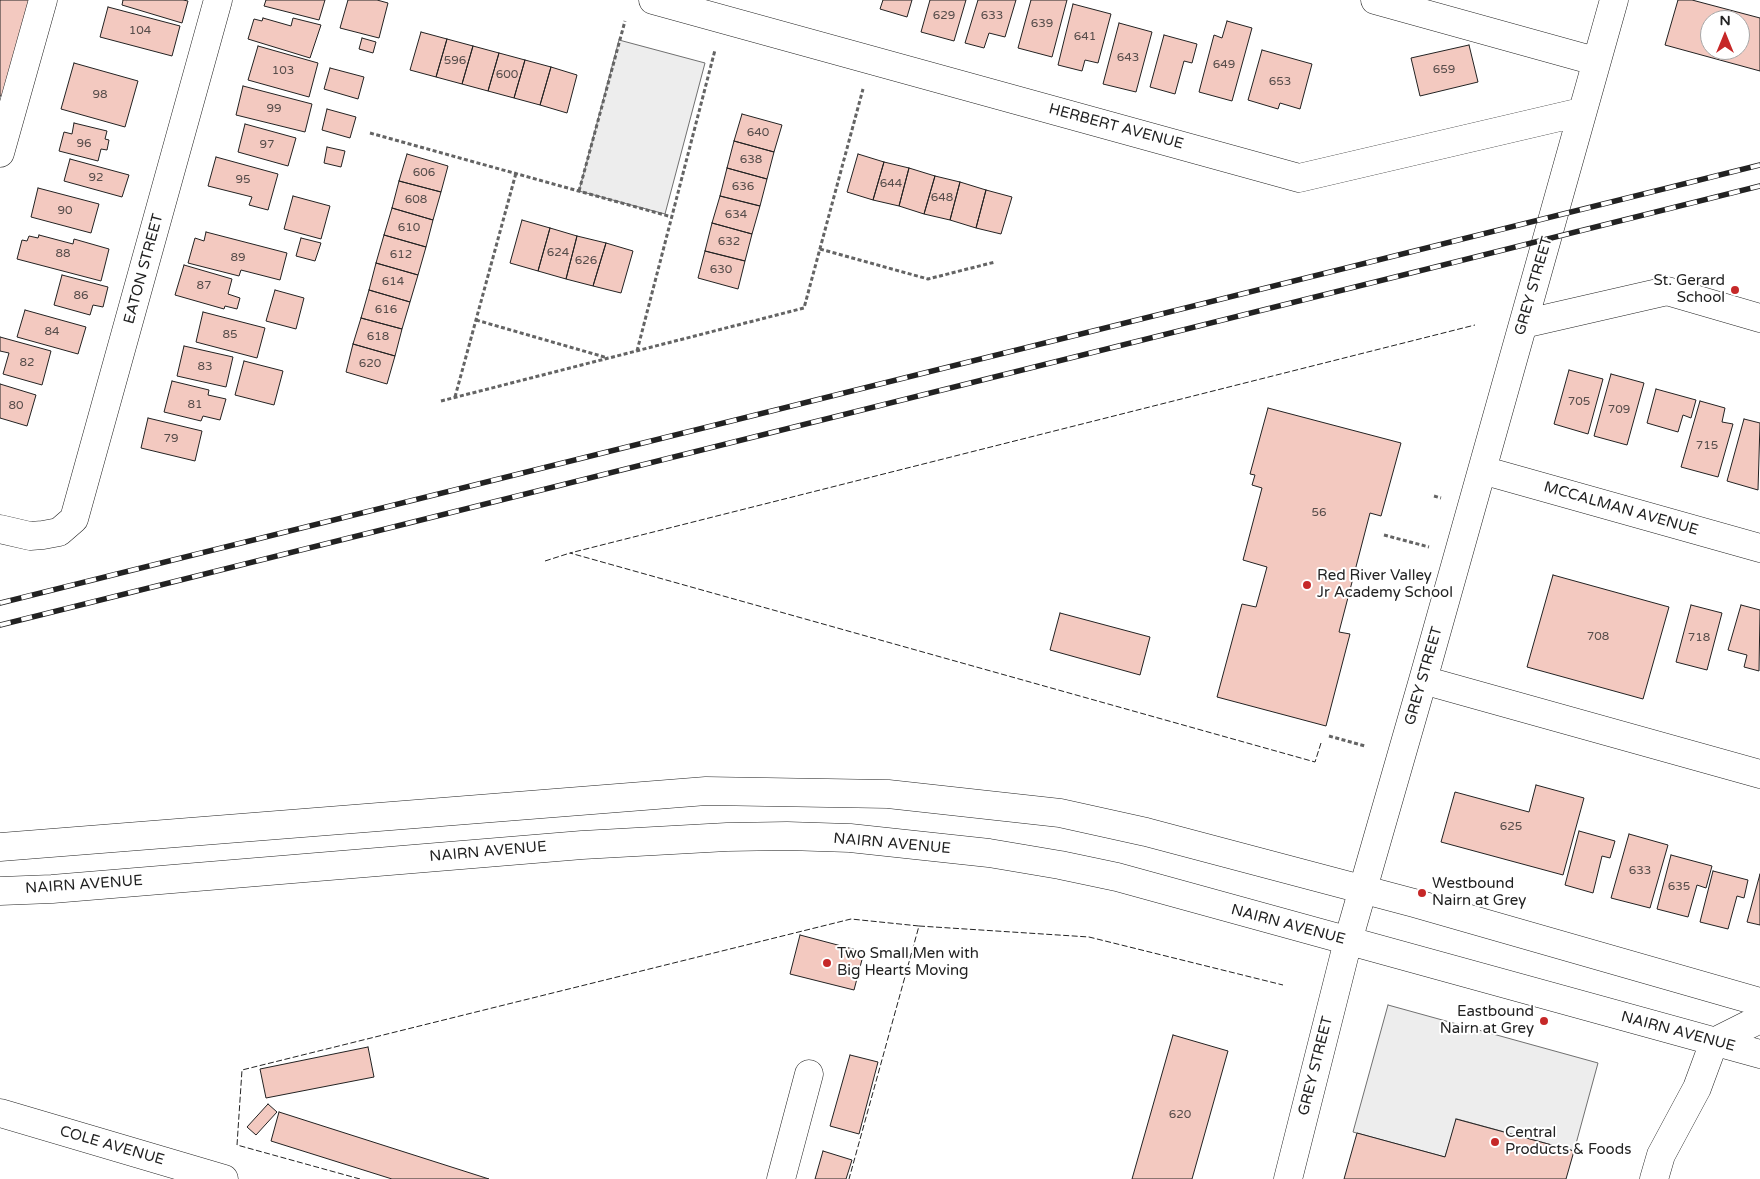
<!DOCTYPE html>
<html>
<head>
<meta charset="utf-8">
<style>
  body { margin:0 }
  #map { position:relative; width:1760px; height:1179px; overflow:hidden; background:#fff; font-family:"Varela Round",sans-serif }
  canvas { display:block }
  .north { position:absolute; left:1700px; top:10px; width:50px; height:50px; box-sizing:border-box; background:#fff; border:1px solid #a7a7a7; border-radius:50%; rotate:0deg; font-size:14px; font-weight:700; line-height:20px; text-align:center; color:#222 }
  .north::after { content:''; display:block; margin:auto; width:18px; height:22px; background:#c62828; clip-path:polygon(50% 0,100% 100%,50% 72%,0 100%) }
</style>
</head>
<body>
<div id="map">
<canvas width="1760" height="1179"></canvas>
<div class="north">N</div>
</div>
<script>
const g = document.querySelector('canvas').getContext('2d');
g.lineJoin = 'round';
function paint(path, color) { g.fillStyle = color; g.fill(path, 'evenodd'); }
const poly = rows => new Path2D(rows.map(r => 'M' + r).join(''));
function stroke(path, color, width, dash) { g.strokeStyle = color; g.lineWidth = width; g.lineCap = dash ? 'butt' : 'round'; g.setLineDash(dash || []); g.stroke(path); }
function drawText(font, color, halo, rows, align = 'center') {
  g.font = font + ' "Varela Round",sans-serif'; g.lineWidth = 4; g.setLineDash([]); g.textBaseline = 'middle'; g.strokeStyle = halo; g.fillStyle = color; for (const [text, x, y, turn = 0] of rows) {
    g.save(); g.translate(x, y); g.rotate((+turn || 0) * Math.PI / 180); g.textAlign = isNaN(turn) ? turn : align; if (halo) g.strokeText(text, 0, 0); g.fillText(text, 0, 0); g.restore();
  }
}
const parking = poly([
  [619,40,705,63,665,214,579,191,619,40],
  [1388,1005,1598,1063,1574,1151,1457,1119,1445,1157,1353,1132,1388,1005]
]);
const building = poly([
  [0,0,29,0,3,96,0,96,0,0],
  [123,0,183,0,188,1,182,23,122,5,123,0],
  [266,0,325,0,319,20,264,6,266,0],
  [348,0,377,0,388,3,379,38,340,28,348,0],
  [883,0,912,0,907,17,880,9,883,0],
  [930,0,966,0,954,41,921,32,930,0],
  [978,0,1016,0,1005,37,989,33,984,48,965,43,978,0],
  [1031,0,1067,0,1052,57,1018,48,1031,0],
  [1678,0,1692,0,1760,18,1760,71,1665,45,1678,0],
  [1710,20,1740,20,1740,50,1710,50,1710,20],
  [1073,4,1111,14,1098,63,1085,60,1082,71,1058,65,1073,4],
  [108,7,180,26,172,56,100,37,108,7],
  [263,18,291,26,293,18,321,25,310,58,248,39,254,19,262,21,263,18],
  [1227,21,1252,28,1232,101,1199,92,1214,35,1222,38,1227,21],
  [1119,23,1152,32,1136,92,1103,84,1119,23],
  [421,32,447,39,436,77,410,70,421,32],
  [1164,35,1197,44,1192,63,1184,61,1175,94,1150,87,1164,35],
  [362,38,376,42,373,53,359,49,362,38],
  [447,39,473,46,462,84,436,77,447,39],
  [1469,45,1478,82,1420,96,1411,58,1469,45],
  [258,46,318,63,309,97,248,80,258,46],
  [473,46,499,53,488,91,462,84,473,46],
  [1262,50,1312,64,1300,109,1280,103,1278,109,1248,100,1262,50],
  [499,53,525,60,514,98,488,91,499,53],
  [525,60,551,67,540,105,514,98,525,60],
  [74,63,138,81,125,127,61,109,74,63],
  [551,67,577,75,567,113,540,105,551,67],
  [330,68,364,77,358,99,324,89,330,68],
  [243,86,312,104,305,132,236,115,243,86],
  [327,109,356,117,350,138,322,130,327,109],
  [742,114,782,125,774,152,734,141,742,114],
  [74,123,107,131,105,139,109,140,107,150,101,149,98,161,59,151,64,132,72,134,74,123],
  [245,124,296,138,288,166,238,152,245,124],
  [734,141,774,152,767,179,727,168,734,141],
  [327,147,345,151,341,167,324,163,327,147],
  [407,154,448,166,441,192,399,181,407,154],
  [858,154,884,162,873,200,847,192,858,154],
  [216,157,278,174,268,210,249,205,252,197,208,186,216,157],
  [70,159,129,175,122,197,64,181,70,159],
  [884,162,909,168,899,206,873,200,884,162],
  [727,168,767,179,760,206,720,196,727,168],
  [909,168,935,176,924,214,899,206,909,168],
  [935,176,960,182,950,220,924,214,935,176],
  [399,181,441,192,433,220,392,208,399,181],
  [960,182,986,190,976,228,950,220,960,182],
  [38,188,99,204,91,233,31,217,38,188],
  [986,190,1012,197,1001,234,976,228,986,190],
  [293,196,330,206,321,239,284,229,293,196],
  [720,196,760,206,752,234,712,223,720,196],
  [392,208,433,220,426,247,384,235,392,208],
  [522,220,550,228,538,271,510,263,522,220],
  [712,223,752,234,745,261,705,251,712,223],
  [550,228,577,236,566,279,538,271,550,228],
  [206,232,287,253,280,280,241,270,239,276,188,263,195,238,204,241,206,232],
  [39,235,73,244,74,239,109,249,101,281,17,259,22,240,27,241,29,236,38,238,39,235],
  [384,235,426,247,418,275,376,263,384,235],
  [577,236,606,243,593,286,566,279,577,236],
  [301,238,321,243,315,261,296,256,301,238],
  [606,243,633,251,621,293,593,286,606,243],
  [705,251,745,261,738,289,698,278,705,251],
  [376,263,418,275,410,302,369,290,376,263],
  [184,265,232,279,228,294,240,298,237,309,225,306,224,309,175,295,184,265],
  [62,275,108,287,103,307,93,305,90,315,54,305,62,275],
  [275,290,304,298,296,329,266,321,275,290],
  [369,290,410,302,402,329,361,318,369,290],
  [25,310,86,327,78,354,17,337,25,310],
  [203,312,265,328,257,358,196,342,203,312],
  [361,318,402,329,395,356,353,344,361,318],
  [0,337,51,351,42,385,3,374,9,353,0,351,0,337],
  [353,344,395,356,387,384,346,372,353,344],
  [184,346,233,357,226,387,177,376,184,346],
  [244,361,283,371,274,405,235,395,244,361],
  [1569,370,1603,379,1588,434,1554,424,1569,370],
  [1611,374,1644,383,1627,445,1594,436,1611,374],
  [172,381,209,390,208,395,226,399,220,420,203,416,201,421,164,412,172,381],
  [0,384,36,395,27,426,0,418,0,384],
  [1656,389,1696,400,1691,418,1683,415,1678,432,1647,423,1656,389],
  [1700,401,1725,408,1722,422,1733,424,1718,477,1681,467,1700,401],
  [1268,408,1401,443,1381,516,1370,513,1339,632,1350,634,1326,726,1217,697,1242,604,1256,607,1267,567,1243,560,1262,488,1252,485,1255,475,1250,474,1268,408],
  [148,418,202,431,195,461,141,448,148,418],
  [1744,419,1760,423,1758,490,1727,481,1744,419],
  [1553,575,1669,607,1643,699,1527,667,1553,575],
  [1691,605,1722,613,1707,670,1676,662,1691,605],
  [1741,605,1760,610,1759,671,1744,667,1747,655,1728,650,1741,605],
  [1060,613,1150,637,1140,675,1050,650,1060,613],
  [1536,785,1584,798,1563,875,1441,842,1455,792,1529,812,1536,785],
  [1579,831,1615,841,1610,858,1602,856,1593,893,1565,885,1579,831],
  [1629,834,1668,845,1650,908,1611,898,1629,834],
  [1671,855,1712,866,1706,888,1697,885,1688,917,1657,909,1671,855],
  [1713,871,1748,880,1744,898,1737,896,1728,929,1700,922,1713,871],
  [1760,874,1760,925,1747,922,1760,874],
  [800,935,864,952,854,990,790,974,800,935],
  [1173,1035,1228,1051,1192,1179,1132,1179,1173,1035],
  [368,1047,374,1077,266,1098,260,1069,368,1047],
  [850,1055,878,1062,859,1134,830,1126,850,1055],
  [268,1104,277,1112,256,1135,247,1127,268,1104],
  [279,1112,489,1179,392,1179,271,1141,279,1112],
  [1456,1119,1574,1151,1566,1179,1344,1179,1357,1133,1445,1157,1456,1119],
  [823,1151,852,1160,846,1179,815,1179,823,1151]
]);
const path = poly([
  [370,133,672,217],
  [579,191,625,21],
  [820,249,928,279,995,262],
  [476,320,608,358],
  [637,351,715,50],
  [455,397,516,173],
  [441,401,804,308,863,89],
  [1434,496,1441,498],
  [1384,535,1429,547],
  [1329,736,1365,746]
]);
const minor = poly([
  [653,0,1299,178,1581,112],
  [1375,0,1595,61],
  [0,153,43,0],
  [1523,324,1667,291,1760,318],
  [1482,470,1760,548],
  [0,529,30,536,43,535,59,532,74,519,218,0],
  [1423,680,1760,774],
  [0,1113,224,1179],
  [781,1179,809,1074],
  [1288,1179,1348,941,1423,680,1614,0],
  [1654,1179,1661,1155,1697,1088,1714,1042]
]);
const major = poly([
  [0,847,706,791,888,794,1060,813,1146,832,1414,903,1760,1002],
  [0,891,52,889,582,845,727,837,787,836,850,838,989,853,1060,865,1117,877,1760,1054],
  [1714,1042,1760,1019]
]);
const rail = poly([
  [0,603,1760,165],
  [0,625,1760,186]
]);
const fence = poly([
  [545,561,570,553],
  [1321,743,1315,762,570,553,1475,325],
  [919,926,1089,937,1283,985],
  [360,1179,237,1145,242,1070,851,919,919,926,849,1179]
]);
const markers = [
  [1735,290,5,"#c62828"],
  [1307,585,5,"#c62828"],
  [1422,893,5,"#c62828"],
  [827,963,5,"#c62828"],
  [1544,1021,5,"#c62828"],
  [1495,1142,5,"#c62828"]
];
const numberNames = [
  ["629",944,16],
  ["633",992,16],
  ["639",1042,24],
  ["104",140,31],
  ["641",1085,37],
  ["643",1128,58],
  ["596",455,61],
  ["649",1224,65],
  ["659",1444,70],
  ["103",283,71],
  ["600",507,75],
  ["653",1280,82],
  ["98",100,95],
  ["99",274,109],
  ["640",758,133],
  ["96",84,144],
  ["97",267,145],
  ["638",751,160],
  ["606",424,173],
  ["92",96,178],
  ["95",243,180],
  ["644",891,184],
  ["636",743,187],
  ["648",942,198],
  ["608",416,200],
  ["90",65,211],
  ["634",736,215],
  ["610",409,228],
  ["632",729,242],
  ["624",558,253],
  ["88",63,254],
  ["612",401,255],
  ["89",238,258],
  ["626",586,261],
  ["630",721,270],
  ["614",393,282],
  ["87",204,286],
  ["86",81,296],
  ["616",386,310],
  ["84",52,332],
  ["85",230,335],
  ["618",378,337],
  ["82",27,363],
  ["620",370,364],
  ["83",205,367],
  ["705",1579,402],
  ["81",195,405],
  ["80",16,406],
  ["709",1619,410],
  ["79",171,439],
  ["715",1707,446],
  ["56",1319,513],
  ["708",1598,637],
  ["718",1699,638],
  ["625",1511,827],
  ["633",1640,871],
  ["635",1679,887],
  ["620",1180,1115]
];
const streetNames = [
  ["HERBERT AVENUE",1116,127,15],
  ["EATON STREET",144,269,-75],
  ["GREY STREET",1534,286,-74],
  ["MCCALMAN AVENUE",1621,509,16],
  ["GREY STREET",1424,676,-74],
  ["NAIRN AVENUE",892,844,5],
  ["NAIRN AVENUE",488,852,-5],
  ["NAIRN AVENUE",84,885,-4],
  ["NAIRN AVENUE",1288,925,15],
  ["NAIRN AVENUE",1678,1032,15],
  ["GREY STREET",1316,1066,-76],
  ["COLE AVENUE",112,1146,16]
];
const poiNames = [
  ["St. Gerard",1725,281,"right"],
  ["School",1725,298,"right"],
  ["Red River Valley",1317,576],
  ["Jr Academy School",1317,593],
  ["Westbound",1432,884],
  ["Nairn at Grey",1432,901],
  ["Two Small Men with",837,954],
  ["Big Hearts Moving",837,971],
  ["Eastbound",1534,1012,"right"],
  ["Nairn at Grey",1534,1029,"right"],
  ["Central",1505,1133],
  ["Products & Foods",1505,1150]
];
paint(parking, '#ededed');
stroke(parking, '#6f6f6f', 1);
paint(building, '#f3c9c0');
stroke(building, '#222', 1);
stroke(minor, '#222', 29);
stroke(major, '#222', 29);
stroke(path, '#646464', 3, [4, 2.5]);
stroke(minor, '#fff', 28);
stroke(major, '#fff', 28);
stroke(rail, '#222', 5.5);
stroke(rail, '#fff', 4, [11]);
stroke(fence, '#222', 1, [6, 2.5]);
for (const [x, y, r, color] of markers) { const dot = new Path2D(); dot.arc(x, y, r, 0, 2 * Math.PI); g.fillStyle = color; g.fill(dot); stroke(dot, '#fff', 2); }
drawText('12px', '#564c4a', null, numberNames);
drawText('15px', '#222', '#fff', streetNames);
drawText('15px', '#222', '#fff', poiNames, 'left');
</script>
</body>
</html>
